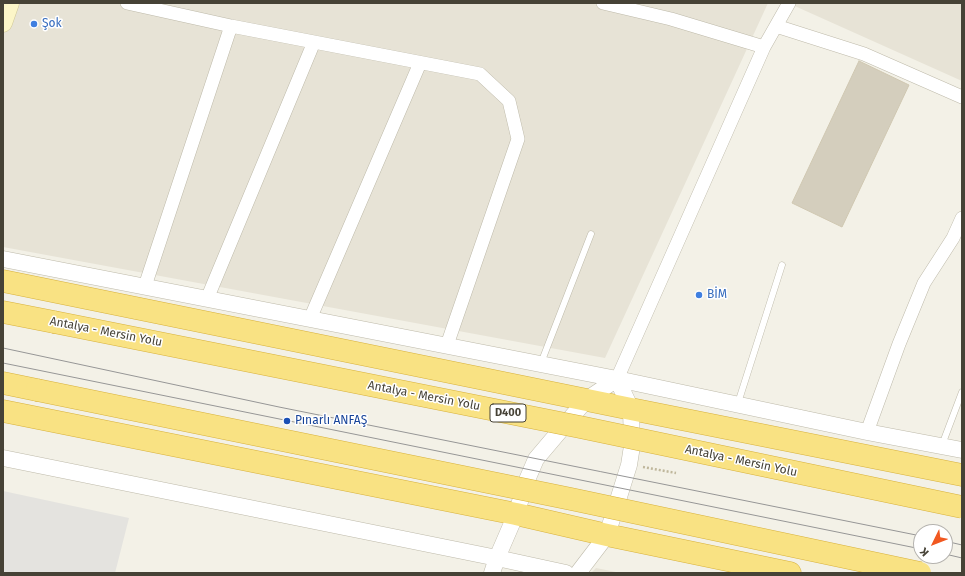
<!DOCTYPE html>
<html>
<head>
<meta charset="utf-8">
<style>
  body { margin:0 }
  #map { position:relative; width:965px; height:576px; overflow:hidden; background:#f3f1e7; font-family:"Fira Sans",sans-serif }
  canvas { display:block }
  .frame { position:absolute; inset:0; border:4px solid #464236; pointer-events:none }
  .north { position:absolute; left:913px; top:524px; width:40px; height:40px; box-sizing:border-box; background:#fff; border:1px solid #b5b3af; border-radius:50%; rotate:227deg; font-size:11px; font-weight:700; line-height:16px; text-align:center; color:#464236 }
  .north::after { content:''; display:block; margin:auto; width:14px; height:18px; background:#f15820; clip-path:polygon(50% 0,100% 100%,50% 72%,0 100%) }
</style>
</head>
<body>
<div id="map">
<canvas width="965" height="576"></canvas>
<div class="frame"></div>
<div class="north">K</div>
</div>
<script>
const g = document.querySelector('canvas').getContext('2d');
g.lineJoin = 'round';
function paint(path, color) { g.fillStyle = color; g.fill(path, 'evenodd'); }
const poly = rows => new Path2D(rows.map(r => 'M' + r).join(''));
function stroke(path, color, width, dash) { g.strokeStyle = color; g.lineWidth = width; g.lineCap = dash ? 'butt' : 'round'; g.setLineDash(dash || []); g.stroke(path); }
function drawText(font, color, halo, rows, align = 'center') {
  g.font = font + ' "Fira Sans",sans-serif'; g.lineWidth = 3; g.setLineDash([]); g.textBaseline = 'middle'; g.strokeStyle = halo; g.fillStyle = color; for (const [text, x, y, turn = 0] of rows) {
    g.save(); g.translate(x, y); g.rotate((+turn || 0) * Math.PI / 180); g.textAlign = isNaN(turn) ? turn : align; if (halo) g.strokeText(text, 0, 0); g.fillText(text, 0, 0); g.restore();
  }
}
const residential = poly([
  [3,3,768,3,605,358,3,247],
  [788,3,962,3,962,81],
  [596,568,621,573,591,573]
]);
const parking = poly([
  [3,491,129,518,115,573,3,573]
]);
const building = poly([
  [859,61,909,85,842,227,792,203,859,61]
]);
const path = poly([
  [643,467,676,473]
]);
const service = poly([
  [541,363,591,234],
  [738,403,782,265],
  [942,445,962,392]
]);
const minor = poly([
  [127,3,231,26,480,74,509,101,518,139,447,345],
  [603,3,671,19,764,47],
  [776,26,864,54,962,97],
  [145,286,231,26],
  [207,299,314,42],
  [310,319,420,63],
  [617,379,764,47,789,3],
  [867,432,899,344,924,283,953,238,962,218]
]);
const tertiary = poly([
  [3,259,617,379,867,432,962,450],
  [3,458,497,558,566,573],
  [492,573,497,558,516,514,527,480,536,459,586,400,617,379],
  [578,573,607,535,629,465,632,446,631,409,617,379]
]);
const secondary = poly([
  [3,23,10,3]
]);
const trunk = poly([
  [3,281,631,409,962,475],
  [3,312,54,322],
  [3,383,37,390],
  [3,411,516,514,607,535,790,573]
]);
const tram = poly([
  [3,348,279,407,921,536],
  [3,363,921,549],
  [945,541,962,545],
  [945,554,962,558]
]);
const trunkBridge = poly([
  [54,322,580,427,962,507],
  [37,390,571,499,920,573]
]);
const markers = [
  [34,24,4,"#3f7fe0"],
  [699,295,4,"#3f7fe0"],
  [287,421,4,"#1a4fb4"]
];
const shields = [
  [508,413,36]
];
const shieldNames = [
  ["D400",508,413]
];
const shopNames = [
  ["Şok",42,24],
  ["BİM",707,295]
];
const streetNames = [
  ["Antalya - Mersin Yolu",106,332,11],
  ["Antalya - Mersin Yolu",424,396,11],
  ["Antalya - Mersin Yolu",741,461,12]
];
const transitNames = [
  ["Pınarlı ANFAŞ",295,421]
];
paint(residential, '#e7e3d6');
paint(parking, '#e4e3df');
paint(building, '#d4cebd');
stroke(building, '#cfc7b1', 1);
stroke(service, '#bebaaa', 7);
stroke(minor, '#bebaaa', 14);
stroke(tertiary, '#bebaaa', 17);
stroke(secondary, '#d1c998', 19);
stroke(trunk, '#d7b13d', 23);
stroke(path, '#bfb79c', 2.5, [2, 2]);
stroke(service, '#fff', 6);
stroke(minor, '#fff', 13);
stroke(tertiary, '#fff', 16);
stroke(secondary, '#fcf6c8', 18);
stroke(trunk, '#f9e283', 22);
stroke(tram, '#969696', 1);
stroke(trunkBridge, '#d7b13d', 23, []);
stroke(trunkBridge, '#f9e283', 22);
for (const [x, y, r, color] of markers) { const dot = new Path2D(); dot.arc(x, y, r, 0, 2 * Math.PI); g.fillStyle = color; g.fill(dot); stroke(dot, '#fff', 1.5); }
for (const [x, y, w] of shields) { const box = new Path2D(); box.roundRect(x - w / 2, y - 9, w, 18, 3); g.fillStyle = '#fff'; g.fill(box); stroke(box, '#464236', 1); }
drawText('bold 11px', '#464236', null, shieldNames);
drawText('12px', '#366cbe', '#fff', shopNames, 'left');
drawText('12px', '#464236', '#fff', streetNames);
drawText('12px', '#164399', '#fff', transitNames, 'left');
</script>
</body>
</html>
